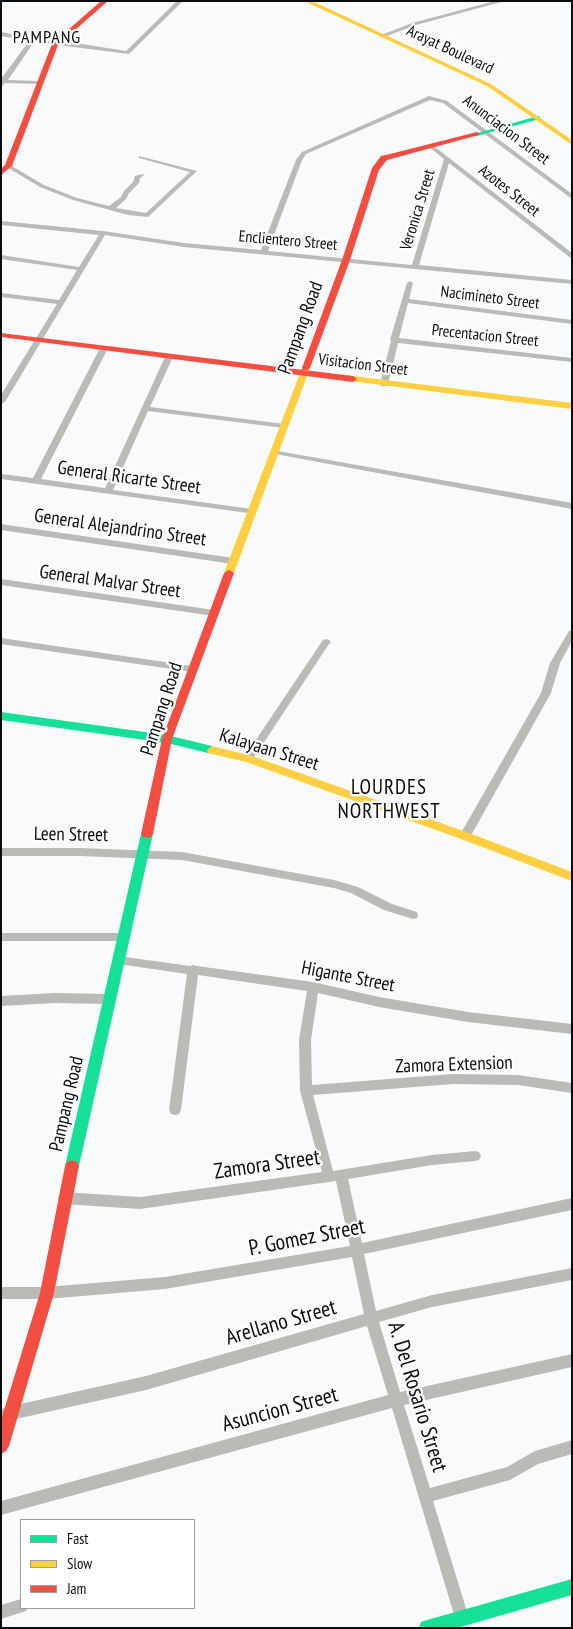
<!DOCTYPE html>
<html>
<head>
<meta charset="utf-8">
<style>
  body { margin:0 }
  #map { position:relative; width:573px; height:1629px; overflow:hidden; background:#f8fafc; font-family:"PT Sans Narrow",sans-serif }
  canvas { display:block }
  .frame { position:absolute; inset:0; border:2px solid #090c0f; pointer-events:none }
  .legend { position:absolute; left:20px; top:1519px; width:175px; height:90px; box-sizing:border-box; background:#fff; border:1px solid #9d9e9f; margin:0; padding:6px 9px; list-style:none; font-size:15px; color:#090c0f }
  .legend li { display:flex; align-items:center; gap:10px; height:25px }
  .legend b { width:25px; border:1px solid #9d9e9f }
</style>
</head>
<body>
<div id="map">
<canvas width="573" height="1629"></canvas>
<div class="frame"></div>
<ul class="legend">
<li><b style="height:6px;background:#16e098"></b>Fast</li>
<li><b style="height:6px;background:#ffcf43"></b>Slow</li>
<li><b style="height:6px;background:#f24e42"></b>Jam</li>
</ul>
</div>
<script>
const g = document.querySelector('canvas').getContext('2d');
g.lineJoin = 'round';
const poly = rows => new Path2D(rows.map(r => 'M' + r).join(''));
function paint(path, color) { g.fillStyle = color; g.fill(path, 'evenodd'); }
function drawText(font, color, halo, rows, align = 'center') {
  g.font = font + ' "PT Sans Narrow",sans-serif'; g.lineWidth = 4.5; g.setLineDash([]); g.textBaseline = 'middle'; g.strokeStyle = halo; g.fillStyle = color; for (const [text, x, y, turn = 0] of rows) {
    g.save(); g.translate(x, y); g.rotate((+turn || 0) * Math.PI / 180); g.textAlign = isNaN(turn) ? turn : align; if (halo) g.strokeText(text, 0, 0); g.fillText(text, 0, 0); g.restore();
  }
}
const street = poly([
  [177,1,183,1,129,54,34,42,8,80,40,81,42,82,42,84,5,83,1,87,1,79,29,41,1,36,1,32,54,42,57,40,126,51,177,1],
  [495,1,505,1,416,25,384,37,379,36,412,23,495,1],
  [429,96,447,101,572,194,572,199,443,103,430,100,306,154,302,160,268,251,412,265,444,159,429,147,429,145,431,144,572,253,572,259,449,163,419,265,572,280,572,284,184,247,105,235,5,402,1,404,1,395,57,304,1,297,1,293,59,300,77,270,1,259,1,255,79,267,99,235,1,225,1,221,103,231,184,243,261,250,296,160,302,152,429,96],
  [139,156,197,171,148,217,128,215,73,200,40,187,5,166,10,165,44,185,77,198,109,206,121,197,124,191,133,182,135,176,143,174,144,175,140,178,139,183,129,193,126,199,116,208,146,213,190,172,139,158,139,156],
  [410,281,413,283,409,299,572,320,572,324,408,303,399,338,572,358,572,362,398,343,388,384,387,386,381,386,380,384,391,341,390,340,407,283,410,281],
  [101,346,107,346,108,348,41,479,105,488,165,357,169,355,173,357,150,407,284,424,288,426,284,428,148,411,113,490,252,509,256,512,255,514,1,479,1,474,33,478,101,346],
  [272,450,572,503,572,509,275,454,271,452,272,450],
  [1,524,233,558,237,561,233,564,1,530,1,524],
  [1,579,214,610,218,613,214,616,1,585,1,579],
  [572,630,572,641,560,663,551,693,469,839,461,839,460,836,461,833,541,693,550,663,569,631,572,630],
  [1,638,192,666,197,669,192,672,1,644,1,638],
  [326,639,329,640,331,642,329,644,251,762,245,762,243,759,245,756,323,640,326,639],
  [1,848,80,848,182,852,334,880,358,887,392,904,417,912,418,915,417,918,413,919,384,910,351,893,334,888,182,860,80,856,1,856,1,848],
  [1,933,125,933,129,934,130,937,129,940,125,941,1,941,1,933],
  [118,956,190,966,193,965,197,966,313,982,379,997,468,1012,572,1024,572,1034,468,1022,379,1007,318,993,311,1040,312,1085,453,1074,518,1075,572,1083,572,1093,518,1085,453,1084,313,1095,333,1171,432,1155,475,1151,479,1152,481,1156,479,1160,475,1161,432,1165,348,1179,362,1243,572,1198,572,1210,364,1254,376,1311,432,1295,572,1268,572,1280,432,1307,379,1322,400,1392,572,1354,572,1367,404,1405,430,1488,507,1467,535,1451,572,1440,572,1454,538,1464,510,1480,433,1501,469,1618,467,1623,462,1625,457,1623,455,1618,392,1408,1,1515,1,1501,388,1395,367,1326,146,1390,7,1421,2,1419,1,1412,2,1409,7,1407,146,1376,364,1314,352,1257,165,1289,47,1299,1,1299,1,1287,47,1287,165,1277,350,1246,336,1181,140,1209,64,1204,60,1202,58,1198,60,1194,64,1192,140,1197,322,1172,300,1091,299,1040,307,991,198,975,181,1110,179,1114,175,1115,171,1114,169,1110,187,974,118,964,114,963,113,960,114,957,118,956],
  [55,993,108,994,112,996,114,999,112,1002,108,1004,55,1003,1,1006,1,996,55,993],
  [21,1599,21,1608,28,1608,26,1611,1,1619,1,1605,21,1599]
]);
const fast = poly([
  [538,116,540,117,540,119,477,136,474,134,538,116],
  [1,712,167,735,212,746,217,750,212,754,167,743,1,720,1,712],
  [147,830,151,831,153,834,79,1166,77,1170,72,1172,67,1170,65,1166,141,834,143,831,147,830],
  [572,1579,572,1595,457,1628,419,1628,421,1622,427,1620,572,1579]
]);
const slow = poly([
  [304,1,312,1,491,84,572,140,572,145,487,86,304,1],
  [306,365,310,368,234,573,232,575,226,575,224,573,302,368,306,365],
  [353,376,572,403,572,409,350,381,349,379,353,376],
  [212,746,252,756,469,833,572,872,572,881,461,839,246,762,208,753,207,750,212,746]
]);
const jam = poly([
  [101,1,108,1,58,45,12,166,1,175,1,169,5,165,52,44,101,1],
  [477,132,479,133,479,135,387,160,379,170,350,260,310,368,306,371,303,370,302,368,342,260,372,168,381,156,390,154,477,132],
  [1,333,353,376,357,379,353,382,1,337,1,333],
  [229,570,234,573,172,739,153,834,151,837,147,838,143,837,141,834,162,739,224,573,229,570],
  [72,1160,77,1162,79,1166,54,1293,9,1446,6,1451,1,1454,1,1420,40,1293,65,1166,67,1162,72,1160]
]);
const farStreetnames = [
  ["Arayat Boulevard",450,50,25],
  ["Anunciacion Street",506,130,37],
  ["Azotes Street",509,191,38],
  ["Veronica Street",418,210,-73],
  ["Enclientero Street",288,241,5],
  ["Nacimineto Street",490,298,7],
  ["Precentacion Street",485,336,6],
  ["Visitacion Street",363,365,7]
];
const farQuarternames = [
  ["PAMPANG",47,38]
];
const streetNames = [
  ["Pampang Road",301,328,-70],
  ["General Ricarte Street",129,478,8],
  ["General Alejandrino Street",120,528,8],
  ["General Malvar Street",110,582,8],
  ["Pampang Road",162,709,-72],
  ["Kalayaan Street",269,750,17],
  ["Leen Street",71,835,1],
  ["Higante Street",348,977,11],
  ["Zamora Extension",454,1065,-2],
  ["Pampang Road",67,1104,-77]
];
const quarterNames = [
  ["LOURDES",389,788],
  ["NORTHWEST",389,812]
];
const nearStreetnames = [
  ["Zamora Street",267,1165,-8],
  ["P. Gomez Street",307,1238,-11],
  ["Arellano Street",281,1323,-16],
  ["A. Del Rosario Street",417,1397,73],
  ["Asuncion Street",280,1410,-15]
];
paint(street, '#babbb6');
paint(fast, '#16e098');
paint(slow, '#ffcf43');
paint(jam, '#f24e42');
drawText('16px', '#090c0f', '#fff', farStreetnames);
g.letterSpacing = '1px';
drawText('18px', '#090c0f', '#fff', farQuarternames);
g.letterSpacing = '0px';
drawText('19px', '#090c0f', '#fff', streetNames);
g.letterSpacing = '1px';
drawText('21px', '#090c0f', '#fff', quarterNames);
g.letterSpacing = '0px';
drawText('22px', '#090c0f', '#fff', nearStreetnames);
</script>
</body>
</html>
